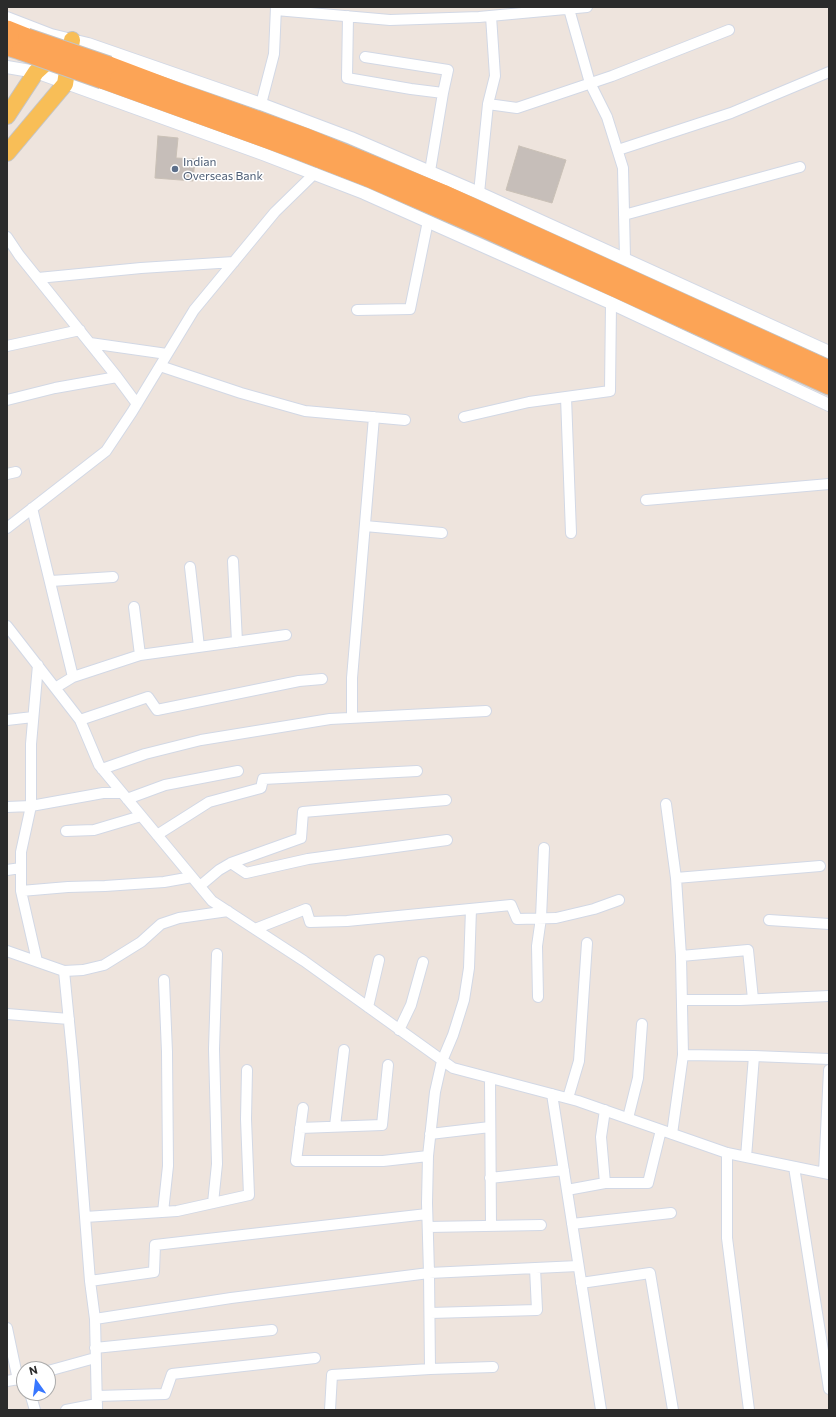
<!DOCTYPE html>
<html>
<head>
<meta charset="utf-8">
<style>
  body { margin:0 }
  #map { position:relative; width:836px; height:1417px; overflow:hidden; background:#eee4dd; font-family:Commissioner,sans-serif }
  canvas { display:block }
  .frame { position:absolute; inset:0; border:8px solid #2b2b2b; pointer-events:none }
  .north { position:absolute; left:16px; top:1361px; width:40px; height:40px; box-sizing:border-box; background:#fff; border:1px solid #aaa; border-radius:50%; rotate:346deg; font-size:11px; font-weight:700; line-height:16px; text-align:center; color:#2b2b2b }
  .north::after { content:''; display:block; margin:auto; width:14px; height:18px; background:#3877ff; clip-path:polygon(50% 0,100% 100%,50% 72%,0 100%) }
</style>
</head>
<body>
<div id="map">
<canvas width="836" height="1417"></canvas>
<div class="frame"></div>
<div class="north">N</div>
</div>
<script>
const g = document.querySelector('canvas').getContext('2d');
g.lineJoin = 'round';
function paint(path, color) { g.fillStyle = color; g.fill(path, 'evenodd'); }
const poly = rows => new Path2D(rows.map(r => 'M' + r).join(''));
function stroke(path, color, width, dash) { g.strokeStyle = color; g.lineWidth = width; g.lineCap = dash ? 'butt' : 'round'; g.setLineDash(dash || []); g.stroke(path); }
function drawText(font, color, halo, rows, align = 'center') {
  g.font = font + ' Commissioner,sans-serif'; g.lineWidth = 3; g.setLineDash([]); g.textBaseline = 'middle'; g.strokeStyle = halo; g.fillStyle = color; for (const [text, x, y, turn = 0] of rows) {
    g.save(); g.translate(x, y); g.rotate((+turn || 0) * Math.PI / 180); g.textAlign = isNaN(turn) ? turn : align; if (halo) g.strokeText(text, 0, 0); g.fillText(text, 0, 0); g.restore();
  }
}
const building = poly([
  [158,136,178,138,176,158,195,159,193,181,155,178,158,136],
  [519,146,566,160,552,203,506,190,519,146]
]);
const minor = poly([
  [569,9,590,83,607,117,623,168,625,258],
  [276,10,390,20,479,17,587,7],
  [348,16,347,78,411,89,443,93],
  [365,57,448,70,443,93,430,171],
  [261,104,274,54,276,7],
  [488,104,517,108,612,76,729,30],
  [618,150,731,113,829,72],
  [479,193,488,104,495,76,491,16],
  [624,215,800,167],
  [7,237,19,255,117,377,137,404],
  [38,278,141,268,234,262],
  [357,310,410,309,428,221],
  [90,343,167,354],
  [7,346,80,330],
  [160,366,241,393,305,411,405,420],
  [566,397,571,533],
  [7,400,55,388,117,377],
  [464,417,529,402,610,391,611,303],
  [7,474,16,472],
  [646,500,829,484],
  [32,508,73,677],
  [365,526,442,533],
  [7,528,106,451,132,412,194,310,275,212,315,173],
  [233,561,237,642],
  [190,567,199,647],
  [51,581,113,577],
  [134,607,140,655],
  [7,626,80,720,99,765,212,901,304,961,453,1068,578,1101,727,1153,829,1174],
  [55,688,73,677,140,655,286,635],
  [352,718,352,678,374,417],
  [7,720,33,717],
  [80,720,148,697,157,710,299,681,322,679],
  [102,769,145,754,201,740,330,719,486,711],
  [127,799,165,785,238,771],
  [666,804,676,878,681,956,683,1055,672,1134],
  [7,807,31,806,103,793,122,793],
  [66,831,94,830,141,816],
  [157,835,209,802,261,788,263,779,417,771],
  [231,863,246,873,308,859,447,840],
  [7,870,21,868],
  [676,878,820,866],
  [200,886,219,870,231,863,301,838,303,812,446,800],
  [21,891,68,887,105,886,164,882,192,877],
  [769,920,829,924],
  [255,929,306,909,310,922,347,921,511,905,517,919,556,918,594,909,619,900],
  [7,951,64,971,73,1062,90,1281,95,1319,97,1410],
  [681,956,748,950,753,999],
  [37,961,21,891,21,852,31,806,31,744,38,665],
  [64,971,83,970,104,965,141,942,161,924,179,918,228,911],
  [538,997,537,946,541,918,544,848],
  [682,1000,740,1000,829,996],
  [368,1007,379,960],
  [7,1014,69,1019],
  [399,1030,411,1005,423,962],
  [683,1055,754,1056,746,1157],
  [754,1056,829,1059],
  [490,1078,491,1226],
  [552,1094,601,1410],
  [568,1098,579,1061,587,943],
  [303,1108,296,1161,383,1161,428,1156,435,1092,442,1061,453,1035,464,1000,469,968,471,909],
  [605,1110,601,1137,605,1183],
  [628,1118,638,1078,642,1024],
  [335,1126,344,1050],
  [300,1128,382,1125,388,1065],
  [430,1134,490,1127],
  [727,1153,727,1238,749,1410],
  [794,1167,829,1389],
  [824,1173,829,1070],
  [490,1178,564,1170],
  [567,1190,605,1183,648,1183,661,1130],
  [213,1203,217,1164,214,1049,217,954],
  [163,1212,168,1166,167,1052,164,980],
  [85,1217,177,1211,249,1195,246,1119,247,1070],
  [572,1224,671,1213],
  [428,1227,541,1225],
  [90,1281,154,1272,155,1245,427,1214],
  [581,1283,650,1273,673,1410],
  [430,1313,537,1310,535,1268],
  [95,1319,231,1298,429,1273,427,1203,428,1156],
  [7,1328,18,1380],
  [95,1348,272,1330],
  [430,1369,429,1273,578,1266],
  [48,1371,95,1358],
  [7,1381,24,1378],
  [30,1393,35,1410],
  [97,1396,165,1394,172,1374,315,1358],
  [66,1410,97,1404],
  [330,1410,332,1375,430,1369,493,1367]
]);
const tertiary = poly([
  [7,18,51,35,88,44,261,104,351,138,479,193,829,352],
  [7,67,36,72,263,154,364,193,611,303,829,405]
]);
const primary = poly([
  [7,116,36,72,57,53],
  [7,153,65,84,72,40]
]);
const trunk = poly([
  [7,29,27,37],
  [7,47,20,51],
  [109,65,183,93,307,137,443,193,829,369],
  [102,80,298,151,365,177,482,228,829,386]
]);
const trunkBridge = poly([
  [27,37,109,65],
  [20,51,102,80]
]);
const markers = [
  [175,169,4,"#5c6f8a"]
];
const serviceNames = [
  ["Indian",183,162],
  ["Overseas Bank",183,176]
];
paint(building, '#c6beb9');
stroke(building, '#c9c0b6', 1);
stroke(minor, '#d2d8e5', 12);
stroke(tertiary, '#d2d8e5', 14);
stroke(primary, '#c4c4c4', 18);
stroke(trunk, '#c4c4c4', 19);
stroke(minor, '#fff', 10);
stroke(tertiary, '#fff', 12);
stroke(primary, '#f8be57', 16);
stroke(trunk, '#fca456', 17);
stroke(trunkBridge, '#c4c4c4', 19, []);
stroke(trunkBridge, '#fca456', 17);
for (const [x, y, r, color] of markers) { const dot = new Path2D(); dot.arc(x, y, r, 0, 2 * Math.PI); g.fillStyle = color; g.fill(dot); stroke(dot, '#fff', 1.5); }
drawText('12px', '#4e5e75', '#fff', serviceNames, 'left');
</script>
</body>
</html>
